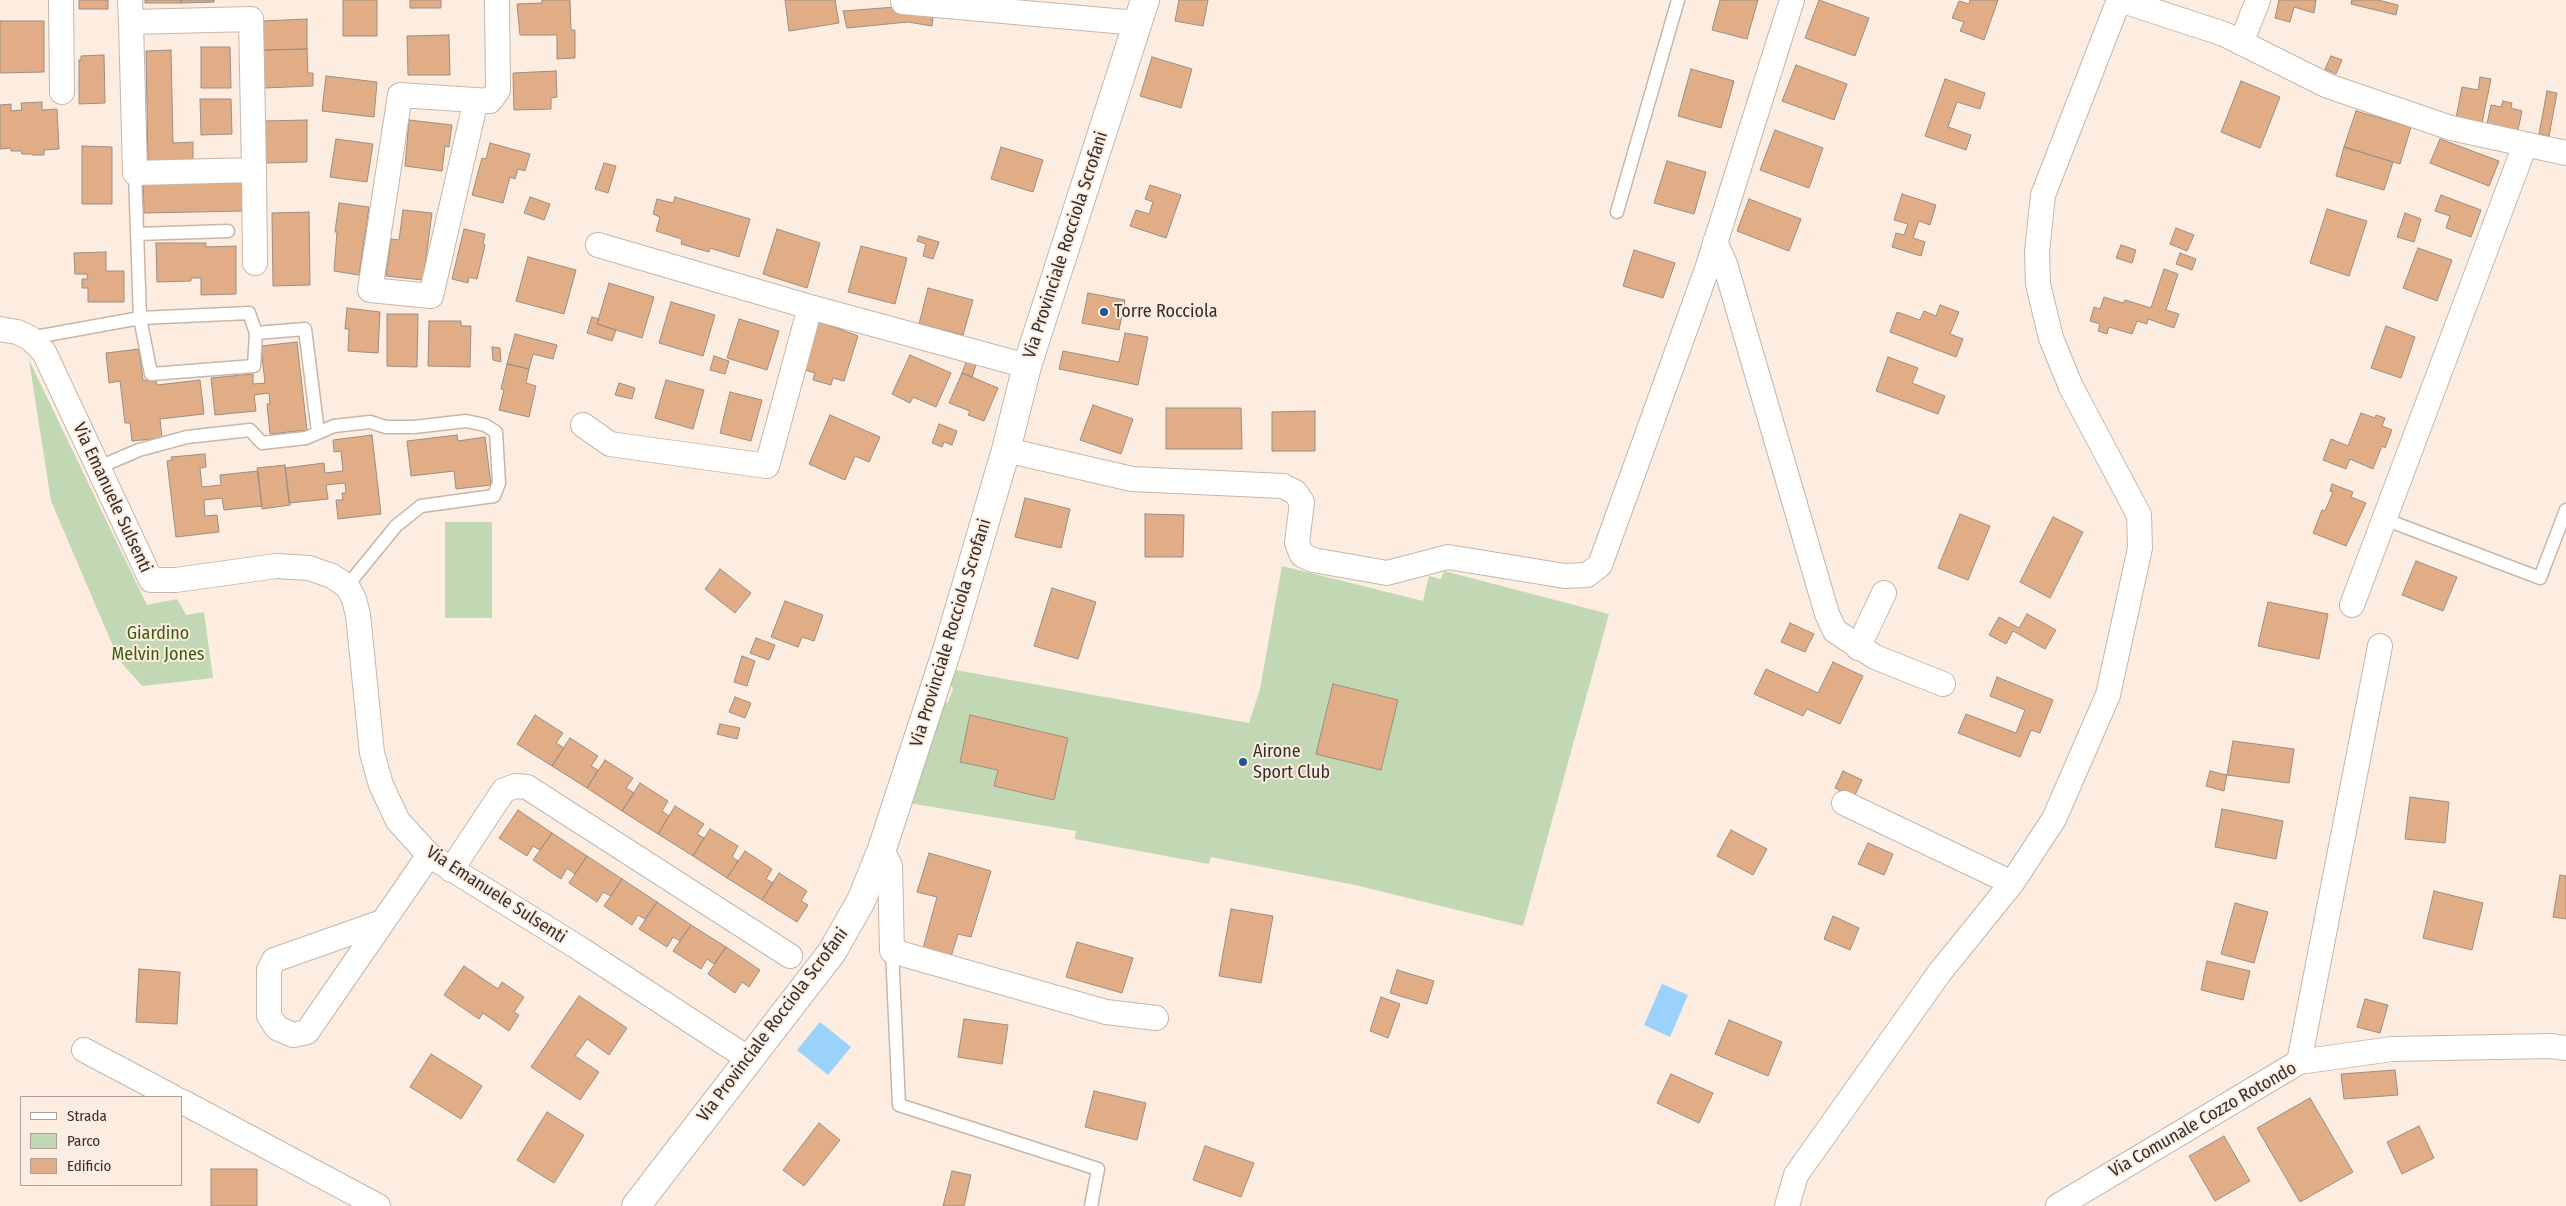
<!DOCTYPE html>
<html>
<head>
<meta charset="utf-8">
<style>
  body { margin:0 }
  #map { position:relative; width:2566px; height:1206px; overflow:hidden; background:#fdede1; font-family:"Fira Sans Condensed",sans-serif }
  canvas { display:block }
  .legend { position:absolute; left:20px; top:1096px; width:162px; height:90px; box-sizing:border-box; background:#fdede1; border:1px solid #ada199; margin:0; padding:6px 9px; list-style:none; font-size:15px; color:#36302c }
  .legend li { display:flex; align-items:center; gap:10px; height:25px }
  .legend b { width:25px; border:1px solid #ada199 }
</style>
</head>
<body>
<div id="map">
<canvas width="2566" height="1206"></canvas>
<ul class="legend">
<li><b style="height:6px;background:#fff"></b>Strada</li>
<li><b style="height:14px;background:#c2d7b3"></b>Parco</li>
<li><b style="height:14px;background:#e1ad86"></b>Edificio</li>
</ul>
</div>
<script>
const g = document.querySelector('canvas').getContext('2d');
g.lineJoin = 'round';
function paint(path, color) { g.fillStyle = color; g.fill(path, 'evenodd'); }
const poly = rows => new Path2D(rows.map(r => 'M' + r).join(''));
function stroke(path, color, width, dash) { g.strokeStyle = color; g.lineWidth = width; g.lineCap = dash ? 'butt' : 'round'; g.setLineDash(dash || []); g.stroke(path); }
function drawText(font, color, halo, rows, align = 'center') {
  g.font = font + ' "Fira Sans Condensed",sans-serif'; g.lineWidth = 4; g.setLineDash([]); g.textBaseline = 'middle'; g.strokeStyle = halo; g.fillStyle = color; for (const [text, x, y, turn = 0] of rows) {
    g.save(); g.translate(x, y); g.rotate((+turn || 0) * Math.PI / 180); g.textAlign = isNaN(turn) ? turn : align; if (halo) g.strokeText(text, 0, 0); g.fillText(text, 0, 0); g.restore();
  }
}
const green = poly([
  [29,360,147,605,177,599,186,615,204,612,213,678,142,686,119,660,51,501],
  [445,522,492,522,492,618,445,618],
  [1282,566,1423,601,1429,576,1441,579,1444,571,1609,614,1523,926,1355,885,1211,857,1209,864,1075,839,1076,831,903,802,937,705,948,702,953,689,947,678,950,669,1249,723,1260,689]
]);
const water = poly([
  [1662,984,1688,995,1670,1037,1644,1025],
  [820,1022,851,1047,828,1075,797,1050]
]);
const building = poly([
  [79,0,108,0,108,9,79,9,79,0],
  [145,0,181,0,181,3,145,3,145,0],
  [181,0,214,0,214,2,181,3,181,0],
  [343,0,377,0,377,36,343,36,343,0],
  [410,0,441,0,441,8,410,8,410,0],
  [542,0,570,0,571,30,575,30,575,58,557,59,557,35,520,35,517,4,542,3,542,0],
  [785,0,835,0,839,23,789,31,785,0],
  [1179,0,1208,0,1203,26,1175,21,1179,0],
  [1720,0,1758,0,1747,39,1712,30,1720,0],
  [1819,0,1869,18,1855,56,1805,38,1819,0],
  [1970,0,1998,0,1984,40,1960,31,1964,22,1952,18,1959,1,1969,4,1970,0],
  [2279,0,2316,0,2314,13,2294,7,2290,22,2275,18,2279,0],
  [2352,0,2378,0,2398,5,2396,15,2351,4,2352,0],
  [909,6,934,8,932,26,908,22,847,28,843,11,909,6],
  [307,19,307,49,263,50,262,21,307,19],
  [0,21,44,21,44,72,0,73,0,21],
  [449,35,450,75,408,75,407,36,449,35],
  [201,47,230,47,231,88,201,88,201,47],
  [307,49,308,73,313,73,313,86,264,88,263,50,307,49],
  [171,50,173,143,193,142,193,163,148,164,146,51,171,50],
  [104,55,105,103,79,104,79,60,81,60,81,56,104,55],
  [2331,56,2342,60,2336,74,2325,69,2331,56],
  [1152,57,1192,69,1181,108,1140,96,1152,57],
  [1796,65,1847,84,1834,120,1782,101,1796,65],
  [1691,69,1734,81,1721,128,1678,116,1691,69],
  [556,71,557,97,551,98,551,109,514,110,513,73,556,71],
  [326,76,377,82,374,117,322,111,326,76],
  [2480,77,2491,79,2482,123,2456,118,2462,87,2478,90,2480,77],
  [1945,79,1985,93,1980,109,1957,102,1948,127,1971,135,1966,150,1925,136,1945,79],
  [2241,81,2280,97,2260,148,2221,132,2241,81],
  [2547,91,2557,93,2549,136,2539,134,2547,91],
  [200,99,231,99,232,134,201,135,200,99],
  [2503,101,2512,103,2511,108,2522,111,2518,130,2487,124,2491,105,2501,107,2503,101],
  [42,102,42,110,57,109,59,149,44,150,44,155,32,155,32,154,22,154,21,151,11,151,11,148,0,149,0,105,11,104,11,111,22,110,21,103,42,102],
  [2356,111,2411,127,2400,164,2344,147,2356,111],
  [307,120,307,162,265,163,264,121,307,120],
  [409,120,452,125,449,147,445,146,442,171,405,166,409,120],
  [1775,130,1823,148,1809,188,1760,170,1775,130],
  [336,139,373,144,367,182,330,177,336,139],
  [2440,139,2499,161,2489,186,2430,163,2440,139],
  [490,143,530,154,525,171,518,169,515,179,510,177,503,203,472,195,482,158,486,159,490,143],
  [82,146,112,147,112,204,82,204,82,146],
  [1001,147,1043,160,1033,192,991,179,1001,147],
  [2344,147,2393,162,2384,190,2336,176,2344,147],
  [1667,161,1706,172,1694,214,1654,203,1667,161],
  [604,163,616,166,608,193,595,189,604,163],
  [244,179,244,211,144,213,143,181,244,179],
  [1150,185,1181,195,1166,238,1130,226,1136,210,1149,214,1153,202,1145,199,1150,185],
  [1902,194,1936,205,1930,225,1919,221,1913,238,1925,242,1921,256,1892,247,1896,233,1904,235,1908,224,1894,220,1902,194],
  [2441,195,2481,210,2471,237,2446,228,2450,216,2435,211,2441,195],
  [530,197,550,204,544,220,524,213,530,197],
  [675,197,750,219,739,257,710,248,709,252,681,244,682,239,656,231,660,217,653,214,657,199,673,203,675,197],
  [1749,199,1801,219,1789,251,1737,231,1749,199],
  [339,203,369,207,359,275,334,271,337,232,335,232,339,203],
  [2327,209,2367,221,2349,276,2310,263,2327,209],
  [403,210,432,213,423,280,386,276,391,239,399,240,403,210],
  [309,212,310,285,273,286,272,213,309,212],
  [2405,213,2421,219,2414,242,2397,237,2405,213],
  [2176,228,2194,235,2187,251,2170,244,2176,228],
  [464,229,485,234,483,244,485,245,477,279,469,277,468,283,452,279,464,229],
  [777,229,820,243,807,288,763,274,777,229],
  [919,236,939,242,933,259,923,256,926,244,917,241,919,236],
  [156,243,206,243,206,247,236,246,236,294,201,295,201,278,191,278,191,281,157,282,156,243],
  [2121,245,2136,250,2132,263,2116,258,2121,245],
  [861,246,907,258,895,304,848,292,861,246],
  [2418,248,2452,260,2437,301,2403,288,2418,248],
  [1634,250,1675,263,1663,298,1623,286,1634,250],
  [106,252,106,271,124,271,124,302,88,302,88,288,82,288,82,279,88,279,87,274,75,274,74,253,106,252],
  [2180,253,2196,259,2192,270,2176,264,2180,253],
  [528,257,576,270,564,314,516,301,528,257],
  [2164,269,2178,274,2166,310,2179,314,2174,328,2148,319,2147,324,2137,321,2132,334,2109,327,2107,334,2098,331,2100,324,2090,321,2094,307,2100,309,2104,297,2123,303,2125,300,2151,308,2164,269],
  [609,283,654,297,642,338,597,324,609,283],
  [928,288,973,300,963,335,919,324,928,288],
  [1088,293,1125,300,1119,330,1082,323,1088,293],
  [671,302,715,315,703,356,659,343,671,302],
  [1940,305,1959,312,1950,334,1963,339,1956,357,1890,332,1897,312,1920,320,1924,311,1936,316,1940,305],
  [347,308,380,312,378,353,348,351,349,329,345,329,347,308],
  [387,314,418,314,417,367,387,366,387,314],
  [592,317,599,319,597,324,616,330,612,341,587,333,592,317],
  [739,319,779,331,767,370,727,358,739,319],
  [816,320,858,336,844,381,833,378,831,385,813,380,815,373,802,369,816,320],
  [429,321,461,321,461,326,471,326,470,367,428,366,429,321],
  [2386,326,2415,337,2401,378,2371,368,2386,326],
  [1125,333,1148,337,1138,385,1059,369,1063,351,1119,362,1125,333],
  [515,334,557,345,553,359,533,354,529,369,507,364,515,334],
  [297,342,307,430,270,434,267,404,270,404,269,393,254,395,256,411,215,415,211,378,253,374,253,384,265,383,261,346,297,342],
  [492,347,500,348,501,362,493,360,492,347],
  [139,349,143,380,156,381,157,385,200,380,204,414,160,419,162,438,132,441,130,423,125,423,120,381,109,383,106,353,139,349],
  [910,355,951,373,936,407,913,397,910,403,892,394,910,355],
  [714,356,729,361,725,374,710,370,714,356],
  [1888,357,1918,368,1912,383,1945,396,1938,414,1876,391,1888,357],
  [967,360,977,362,972,377,962,373,967,360],
  [507,364,529,369,526,383,536,386,529,417,499,410,504,390,501,389,507,364],
  [962,373,998,388,984,421,968,415,970,411,949,403,962,373],
  [666,380,704,390,693,429,655,418,666,380],
  [619,383,635,388,632,399,615,395,619,383],
  [730,392,762,400,751,441,720,433,730,392],
  [1093,405,1133,419,1121,454,1080,440,1093,405],
  [1166,408,1241,408,1242,449,1166,449,1166,408],
  [1315,411,1315,451,1272,451,1272,412,1315,411],
  [2361,413,2375,418,2376,415,2385,418,2382,426,2392,430,2385,448,2382,446,2373,469,2350,459,2346,469,2323,460,2331,439,2348,446,2361,413],
  [830,415,880,437,869,462,855,456,845,480,809,464,830,415],
  [939,424,957,431,952,445,944,442,942,447,932,443,939,424],
  [372,435,381,514,338,519,336,500,343,500,342,493,346,493,345,483,326,485,328,499,289,503,285,468,324,463,325,473,343,471,341,451,334,452,333,440,372,435],
  [457,435,458,441,485,437,491,485,456,489,454,471,411,476,407,441,457,435],
  [205,454,206,467,200,468,202,487,221,485,220,475,258,471,262,506,224,510,222,498,204,500,205,516,217,515,219,532,176,537,167,461,172,460,171,457,205,454],
  [285,465,290,505,262,509,257,468,285,465],
  [2332,484,2353,492,2351,497,2366,503,2346,546,2313,533,2322,510,2325,511,2333,492,2330,491,2332,484],
  [1025,498,1070,509,1061,548,1015,537,1025,498],
  [1145,514,1184,515,1183,557,1145,557,1145,514],
  [1960,514,1990,526,1968,580,1938,568,1960,514],
  [2053,517,2083,532,2050,598,2020,582,2053,517],
  [2416,561,2457,577,2443,611,2402,595,2416,561],
  [720,569,751,593,735,613,705,589,720,569],
  [1052,588,1096,602,1078,659,1034,646,1052,588],
  [785,601,823,615,814,641,802,637,798,647,771,637,785,601],
  [2268,602,2328,614,2319,659,2258,646,2268,602],
  [2027,614,2056,630,2045,649,2013,631,2006,644,1989,635,1999,617,2019,628,2027,614],
  [1790,623,1814,634,1805,652,1781,642,1790,623],
  [756,638,775,645,769,660,750,653,756,638],
  [742,656,755,661,747,686,734,682,742,656],
  [1833,662,1863,676,1840,724,1807,709,1803,716,1754,694,1766,669,1818,693,1833,662],
  [1997,677,2053,700,2040,733,2031,730,2020,757,1958,733,1966,714,2016,733,2025,710,1990,696,1997,677],
  [1333,684,1398,700,1381,770,1316,754,1333,684],
  [735,697,751,703,745,718,729,712,735,697],
  [535,715,563,733,556,743,564,748,552,766,517,744,535,715],
  [970,715,1068,738,1054,800,994,786,998,770,960,762,970,715],
  [720,724,740,728,737,739,717,734,720,724],
  [570,738,598,756,591,766,598,770,587,788,552,766,570,738],
  [2233,741,2294,749,2289,783,2227,775,2233,741],
  [605,760,633,778,626,788,634,793,622,811,587,788,605,760],
  [1843,771,1862,780,1854,797,1835,788,1843,771],
  [2210,771,2227,775,2224,791,2206,786,2210,771],
  [640,783,668,801,662,811,669,816,658,834,622,811,640,783],
  [2410,797,2449,802,2445,843,2405,839,2410,797],
  [675,806,704,824,697,834,704,838,693,856,658,834,675,806],
  [2222,809,2283,821,2276,859,2215,847,2222,809],
  [518,810,552,833,540,850,533,846,527,856,499,838,518,810],
  [710,829,738,846,732,857,738,861,727,878,693,856,710,829],
  [1731,830,1767,849,1753,875,1717,856,1731,830],
  [552,833,587,856,575,874,567,868,561,879,533,860,552,833],
  [1868,843,1893,854,1884,875,1858,864,1868,843],
  [745,851,772,869,766,879,773,883,762,900,727,878,745,851],
  [929,853,991,871,971,937,958,934,950,960,922,952,937,897,917,892,929,853],
  [587,856,622,879,611,896,603,892,597,902,569,883,587,856],
  [779,873,807,891,801,901,808,905,797,922,762,900,779,873],
  [2560,875,2566,876,2566,919,2553,917,2560,875],
  [622,879,657,902,645,919,638,915,632,925,604,906,622,879],
  [2434,891,2483,903,2472,950,2423,938,2434,891],
  [657,902,691,925,680,941,673,937,667,947,639,929,657,902],
  [2235,903,2268,912,2254,963,2221,954,2235,903],
  [1231,909,1273,916,1261,983,1219,976,1231,909],
  [1833,916,1859,928,1850,950,1824,939,1833,916],
  [691,925,726,947,714,964,707,959,701,969,673,951,691,925],
  [1077,942,1133,958,1122,993,1066,977,1077,942],
  [726,947,760,970,749,987,742,982,735,993,708,974,726,947],
  [2207,961,2250,971,2243,1000,2201,990,2207,961],
  [464,966,498,989,502,982,524,997,514,1012,519,1015,509,1031,483,1013,479,1019,444,995,464,966],
  [139,969,180,972,177,1024,136,1022,139,969],
  [1397,970,1434,981,1427,1004,1390,993,1397,970],
  [579,996,627,1028,609,1055,587,1039,575,1056,599,1072,580,1100,531,1067,579,996],
  [1381,997,1400,1004,1388,1038,1370,1031,1381,997],
  [2365,999,2388,1005,2380,1033,2357,1027,2365,999],
  [964,1019,1008,1025,1002,1064,958,1057,964,1019],
  [1729,1020,1782,1042,1768,1076,1715,1054,1729,1020],
  [431,1054,482,1086,461,1119,410,1087,431,1054],
  [2395,1070,2398,1095,2344,1099,2341,1074,2395,1070],
  [1671,1074,1713,1093,1699,1123,1657,1103,1671,1074],
  [1094,1091,1146,1103,1137,1140,1085,1127,1094,1091],
  [2310,1098,2353,1172,2300,1202,2257,1128,2310,1098],
  [547,1112,584,1135,554,1183,517,1160,547,1112],
  [819,1123,840,1140,804,1186,783,1170,819,1123],
  [2419,1126,2434,1158,2402,1174,2387,1142,2419,1126],
  [2224,1136,2250,1181,2215,1201,2189,1156,2224,1136],
  [1205,1146,1254,1163,1241,1197,1193,1180,1205,1146],
  [211,1169,257,1169,257,1206,211,1206,211,1169],
  [952,1171,971,1175,964,1206,943,1206,952,1171]
]);
const lane = poly([
  [135,173,140,318,151,374,254,366,256,333],
  [1617,212,1678,0],
  [137,234,228,231],
  [30,338,140,318,249,313,256,333,305,329,318,432],
  [97,468,139,450,187,437,250,430,262,443,306,438,334,426,370,422,386,427,414,427,466,421,485,425,496,432,499,483,494,496,421,506,396,526,347,586],
  [2384,519,2540,578,2566,510],
  [892,951,899,1105,1098,1169,1091,1206]
]);
const street = poly([
  [61,0,62,92],
  [130,0,131,22,135,173,254,170,251,19,131,22],
  [2120,0,2224,34,2328,86,2451,128,2566,153],
  [903,2,1137,23],
  [2241,43,2258,0],
  [476,100,431,296,370,290,400,95,490,101,498,90,497,0],
  [254,170,255,263],
  [1715,242,1725,264,1827,614,1835,631,1875,657,1943,684],
  [598,245,810,307,1027,366],
  [0,329,17,332,30,338,44,352,151,580,176,580,276,566,309,568,332,576,347,586,354,599,358,615,372,753,381,785,398,821,429,855,582,950,749,1059],
  [583,425,610,444,767,466,810,307],
  [1006,450,1132,479,1283,486,1295,492,1302,502,1297,543,1302,555,1313,560,1387,573,1448,557,1565,576,1587,575,1600,565,1707,269,1792,0],
  [2352,605,2525,145],
  [1858,648,1884,593],
  [1844,803,2012,883],
  [882,849,890,866,892,951,1106,1012,1156,1018],
  [451,870,504,790,516,786,527,787,790,956],
  [382,922,274,960,269,970,269,1016,277,1028,293,1035,307,1032,429,855],
  [84,1050,173,1097],
  [2299,1062,2380,646],
  [181,1101,378,1206],
  [1787,1206,1796,1175,1940,972,2012,883,2054,819,2108,695,2140,548,2139,515,2071,387,2051,338,2038,284,2037,252,2043,195,2119,0],
  [2058,1206,2299,1062,2392,1049,2551,1046,2566,1048]
]);
const secondary = poly([
  [636,1206,832,952,861,901,882,849,949,644,1006,450,1027,366,1145,0]
]);
const markers = [
  [1104,312,5,"#20578f"],
  [1243,762,5,"#20578f"]
];
const streetNames = [
  ["Via Provinciale Rocciola Scrofani",1066,245,-72],
  ["Via Emanuele Sulsenti",112,498,65],
  ["Via Provinciale Rocciola Scrofani",951,633,-73],
  ["Via Emanuele Sulsenti",496,895,33],
  ["Via Provinciale Rocciola Scrofani",773,1025,-53],
  ["Via Comunale Cozzo Rotondo",2203,1120,-30]
];
const poiNames = [
  ["Torre Rocciola",1114,312],
  ["Airone",1253,752],
  ["Sport Club",1253,773]
];
const parkNames = [
  ["Giardino",158,634],
  ["Melvin Jones",158,655]
];
paint(green, '#c2d7b3');
paint(water, '#9bd2fb');
paint(building, '#e1ad86');
stroke(building, '#9c8d83', 1);
stroke(lane, '#c5b6ab', 15);
stroke(street, '#c5b6ab', 26);
stroke(secondary, '#c5b6ab', 30);
stroke(lane, '#fff', 12);
stroke(street, '#fff', 24);
stroke(secondary, '#fff', 28);
for (const [x, y, r, color] of markers) { const dot = new Path2D(); dot.arc(x, y, r, 0, 2 * Math.PI); g.fillStyle = color; g.fill(dot); stroke(dot, '#fdede1', 2); }
drawText('18px', '#36302c', '#fdede1', streetNames);
drawText('18px', '#36302c', '#fdede1', poiNames, 'left');
drawText('18px', '#3b5f12', '#fdede1', parkNames);
</script>
</body>
</html>
